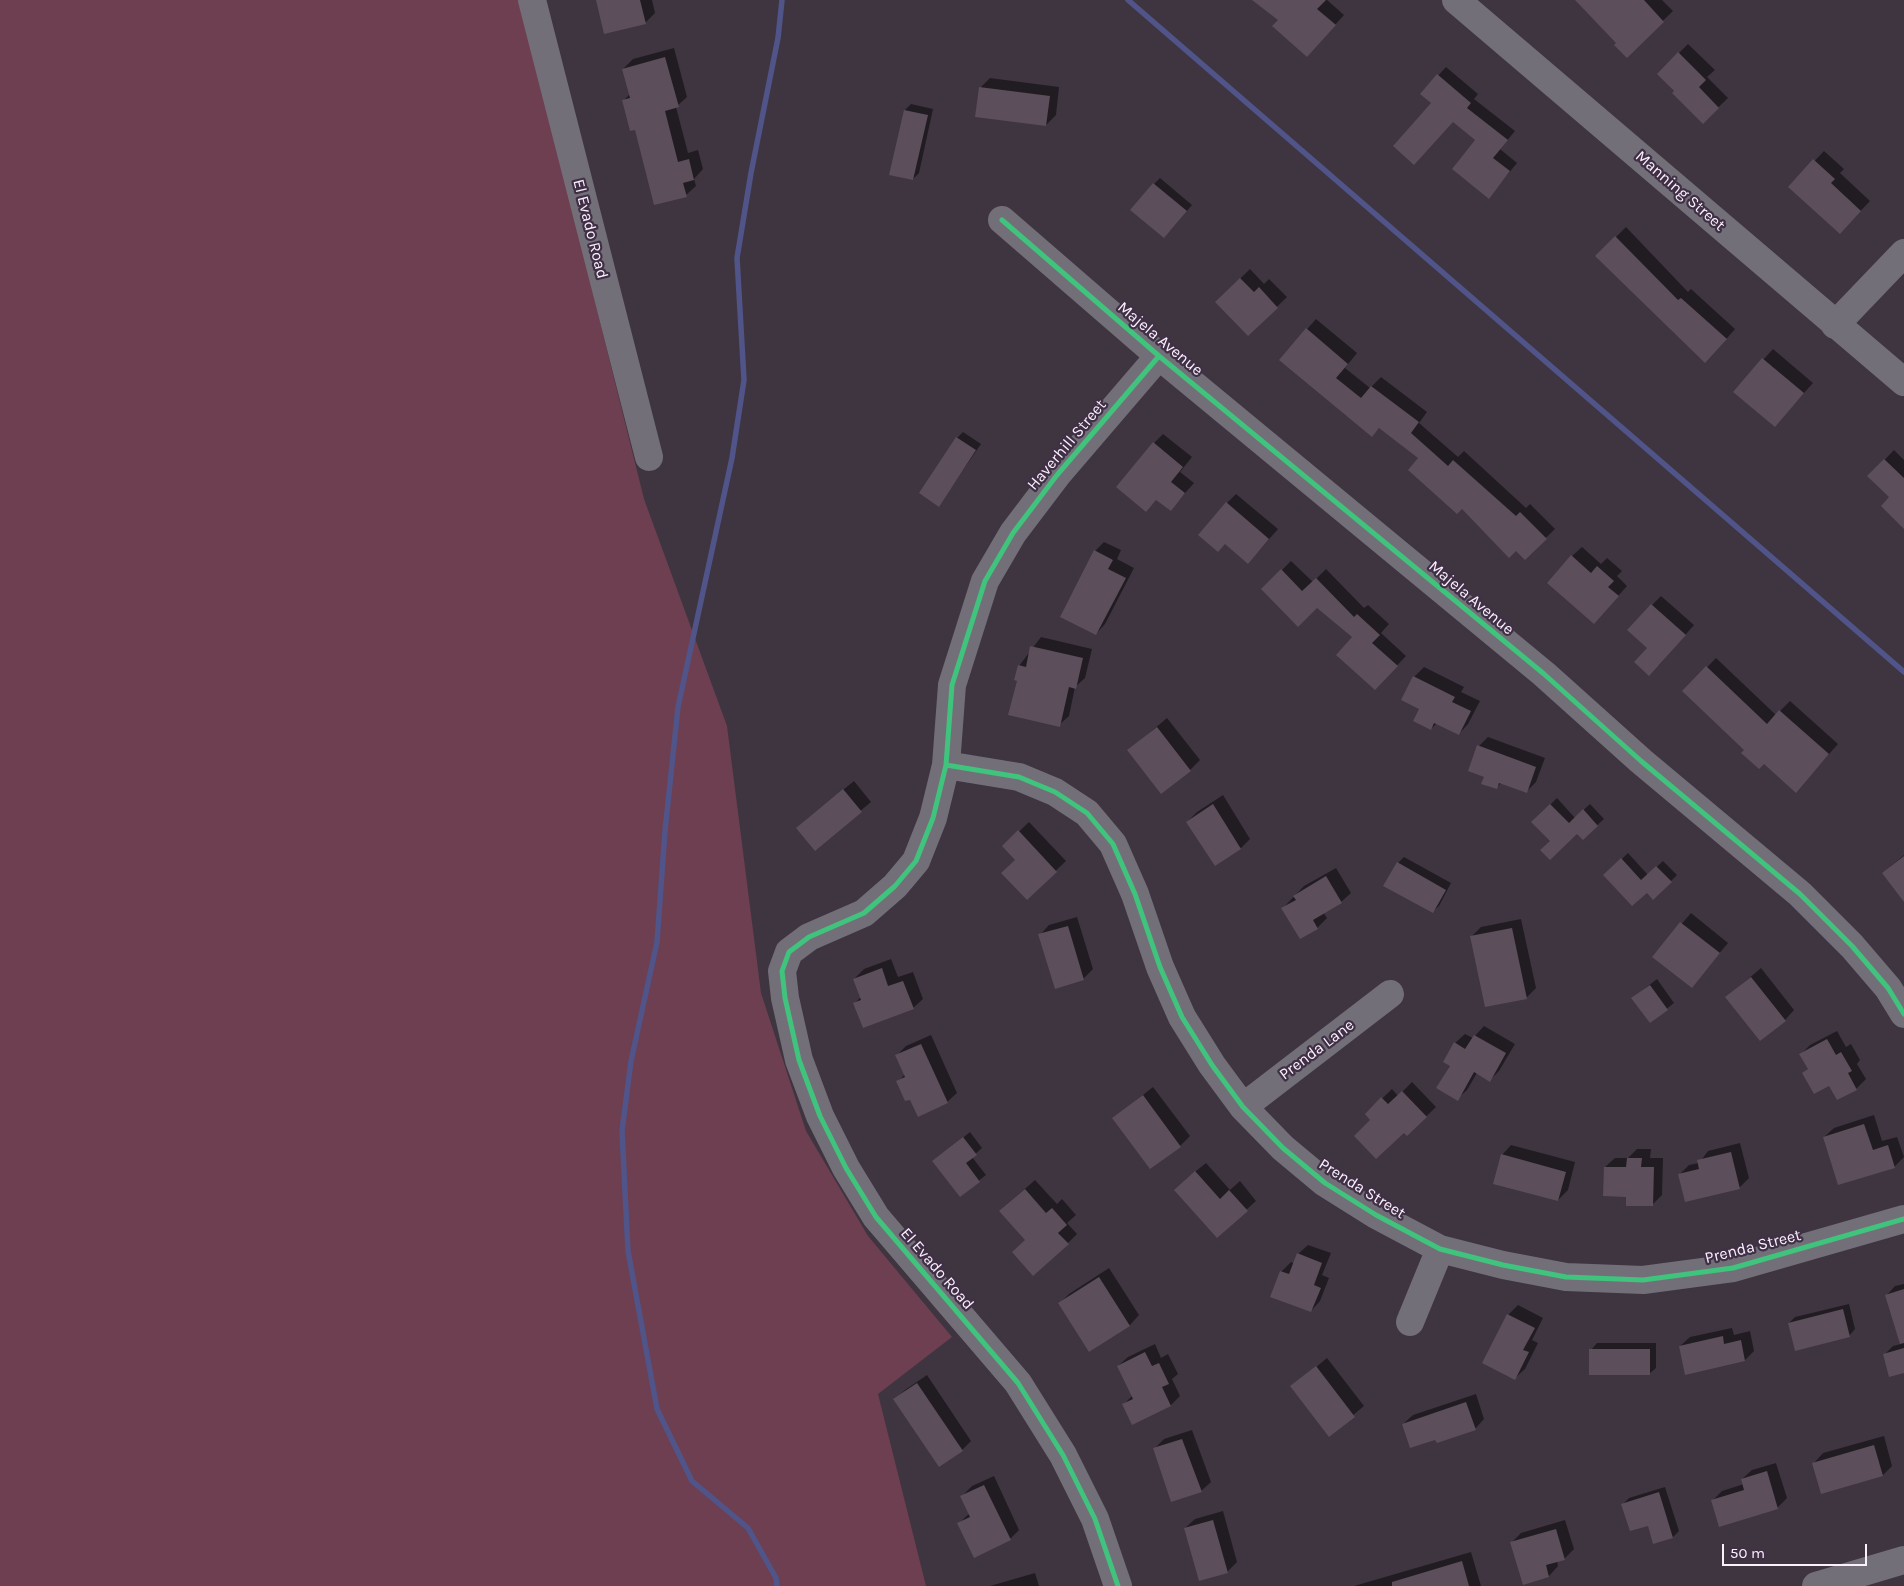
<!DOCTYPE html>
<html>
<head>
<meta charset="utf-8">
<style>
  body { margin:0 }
  #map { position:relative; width:1904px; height:1586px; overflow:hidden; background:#3e3541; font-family:Karla,sans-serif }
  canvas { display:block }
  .scale { position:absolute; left:1722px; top:1544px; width:145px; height:22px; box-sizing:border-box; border:2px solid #fbf0fe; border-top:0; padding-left:6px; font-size:15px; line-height:18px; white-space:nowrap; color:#fbf0fe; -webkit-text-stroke:4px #403046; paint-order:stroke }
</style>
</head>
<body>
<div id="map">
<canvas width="1904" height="1586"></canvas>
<div class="scale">50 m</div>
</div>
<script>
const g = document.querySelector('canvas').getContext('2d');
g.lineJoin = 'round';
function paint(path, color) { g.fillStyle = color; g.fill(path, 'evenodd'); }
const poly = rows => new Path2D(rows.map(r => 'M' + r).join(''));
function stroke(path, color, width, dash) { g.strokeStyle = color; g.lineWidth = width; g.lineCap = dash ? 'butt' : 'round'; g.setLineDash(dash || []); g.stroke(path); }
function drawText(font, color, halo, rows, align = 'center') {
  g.font = font + ' Karla,sans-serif'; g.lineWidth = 4.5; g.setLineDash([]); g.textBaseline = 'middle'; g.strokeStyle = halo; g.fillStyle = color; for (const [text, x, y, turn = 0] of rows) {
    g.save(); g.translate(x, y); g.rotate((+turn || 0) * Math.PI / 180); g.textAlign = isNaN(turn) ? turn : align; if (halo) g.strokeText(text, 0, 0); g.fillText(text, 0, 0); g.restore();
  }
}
const green = poly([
  [0,0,520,0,644,499,727,726,761,993,806,1131,868,1236,952,1337,878,1394,926,1586,0,1586]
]);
const shadow = poly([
  [597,0,652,0,655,13,646,22,605,33],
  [1254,0,1327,0,1344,15,1316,46],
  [1577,0,1662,0,1673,11,1627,56,1618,43],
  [1688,44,1715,70,1707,77,1728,98,1703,122,1658,74],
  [674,48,687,97,676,107,688,153,698,150,703,169,694,179,696,186,686,195,636,129,623,101,630,94,623,69,633,59],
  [1446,67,1478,94,1474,99,1515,131,1500,149,1517,163,1489,197,1476,140,1421,94],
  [990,78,1059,87,1056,115,1046,125,980,88],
  [911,104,933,109,919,173,913,179,905,110],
  [1824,151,1844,169,1840,173,1870,201,1849,223,1790,187],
  [1160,178,1192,205,1170,231,1154,184],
  [1626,227,1688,292,1691,289,1735,329,1715,352,1597,256],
  [1250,269,1264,284,1269,279,1287,297,1248,335,1216,302],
  [1316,319,1357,353,1345,368,1370,388,1381,377,1427,412,1419,423,1458,457,1464,451,1526,508,1530,504,1555,529,1525,558,1420,458,1380,427,1372,435,1280,360],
  [1773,349,1813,383,1775,425,1735,391],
  [963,432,981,444,939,505,957,438],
  [1163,434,1192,457,1180,472,1194,483,1171,509,1157,499,1146,510,1154,443],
  [1894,450,1904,460,1904,527,1891,497,1869,476],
  [1236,494,1278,529,1257,553,1227,503],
  [1104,542,1121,550,1117,559,1134,568,1105,624,1096,634,1095,551],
  [1582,547,1601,564,1607,558,1622,571,1617,576,1627,586,1603,613,1572,556],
  [1291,561,1313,582,1326,569,1364,608,1368,605,1389,624,1381,633,1406,656,1384,679,1354,637,1317,607,1263,589],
  [1661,596,1694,625,1659,665,1648,648,1652,605],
  [1041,637,1092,649,1085,678,1075,687,1069,716,1059,725,1018,680,1019,666],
  [1716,658,1776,715,1790,701,1838,744,1805,781,1764,763,1745,750,1684,691],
  [1424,667,1464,687,1461,692,1480,701,1468,724,1459,734,1437,723,1431,729,1420,708,1414,677],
  [1167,718,1200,760,1190,770,1129,750],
  [1488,737,1545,758,1536,782,1526,792,1501,783,1496,788,1485,776,1479,746],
  [854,781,871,802,815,849,807,819],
  [1223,795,1250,839,1241,848,1187,822,1197,812],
  [1557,798,1575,818,1590,804,1604,819,1583,838,1577,833,1552,841,1533,822],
  [1029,822,1066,861,1027,898,1017,860,1004,846],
  [1628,853,1648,875,1663,861,1677,875,1671,881,1647,891,1605,875],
  [1904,855,1904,900,1883,873],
  [1404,857,1451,883,1439,906,1432,912,1398,863],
  [1336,868,1351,893,1341,902,1323,912,1327,918,1317,928,1283,908,1304,886],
  [1691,913,1728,943,1692,986,1654,956],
  [1077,917,1093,969,1083,979,1040,935,1049,925],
  [1521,919,1536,988,1526,998,1471,937,1481,927],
  [891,959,898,977,913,972,923,999,913,1008,855,1003,861,997,854,979,864,969],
  [1761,968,1794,1010,1785,1020,1727,997],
  [1657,979,1674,1003,1650,1022,1633,998],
  [1484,1026,1515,1044,1499,1071,1490,1080,1477,1073,1467,1090,1457,1099,1455,1043,1465,1034,1473,1038],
  [1837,1031,1846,1047,1851,1044,1860,1060,1857,1064,1866,1079,1856,1089,1830,1085,1804,1073,1809,1068,1801,1054,1810,1045],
  [931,1035,957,1093,947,1102,911,1098,898,1082,905,1074,897,1055,906,1046],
  [1412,1082,1436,1107,1407,1135,1404,1131,1372,1120,1366,1114,1392,1089,1398,1096],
  [1153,1087,1190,1136,1180,1146,1114,1118],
  [1874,1115,1882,1141,1897,1137,1904,1157,1894,1167,1824,1137,1834,1128],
  [970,1132,982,1148,972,1157,986,1175,960,1195,934,1161],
  [1740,1143,1749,1178,1739,1188,1680,1174,1689,1165,1699,1163,1708,1151],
  [1511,1145,1575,1162,1568,1190,1558,1200,1502,1155],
  [1637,1149,1651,1149,1650,1158,1663,1158,1662,1195,1652,1205,1627,1195,1605,1167,1615,1158,1628,1158],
  [1206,1163,1230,1190,1240,1181,1256,1201,1217,1236,1185,1180],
  [1035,1180,1057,1204,1062,1199,1076,1215,1067,1223,1077,1234,1068,1243,1026,1240,1010,1202],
  [1308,1245,1331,1253,1322,1275,1329,1278,1320,1301,1311,1311,1281,1272,1291,1262,1295,1264,1298,1254],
  [1109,1268,1139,1315,1130,1325,1090,1351,1059,1304,1069,1294],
  [1904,1284,1904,1371,1884,1355,1893,1346,1901,1344,1887,1295,1895,1286],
  [1849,1304,1855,1329,1849,1336,1789,1323,1795,1317],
  [1518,1305,1543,1318,1532,1340,1538,1343,1525,1369,1515,1378,1508,1315],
  [1732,1328,1734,1335,1750,1331,1754,1351,1745,1360,1680,1346,1690,1337],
  [1597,1343,1656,1343,1656,1368,1649,1374,1591,1350],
  [1155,1344,1161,1358,1168,1354,1178,1374,1172,1379,1180,1396,1171,1405,1133,1423,1124,1404,1132,1396,1118,1366,1128,1357],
  [1327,1358,1364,1406,1329,1435,1292,1387],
  [927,1375,971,1441,962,1450,895,1399,905,1390],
  [1476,1394,1484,1419,1475,1429,1436,1438,1403,1424,1413,1415],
  [1192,1430,1211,1482,1201,1491,1154,1449,1164,1439],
  [1884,1436,1892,1466,1883,1475,1814,1463,1823,1453],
  [1776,1463,1787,1498,1777,1508,1713,1500,1722,1491,1744,1484,1742,1479,1752,1470],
  [994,1476,1019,1530,1010,1539,959,1523,970,1513,962,1496,972,1486],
  [1665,1487,1679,1531,1673,1537,1654,1542,1649,1524,1623,1504,1629,1498],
  [1223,1511,1237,1562,1227,1572,1185,1528,1195,1519],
  [1565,1520,1574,1549,1564,1559,1557,1561,1558,1566,1549,1576,1524,1583,1512,1542,1521,1533],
  [1471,1552,1481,1586,1354,1586],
  [1035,1573,1039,1586,990,1586]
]);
const stream = poly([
  [1128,0,1904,672],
  [777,1586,776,1578,748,1528,692,1481,657,1409,628,1251,622,1131,631,1061,657,942,665,831,678,707,732,458,744,380,737,258,751,173,778,38,782,0]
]);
const building = poly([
  [596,0,640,0,646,24,604,34],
  [1252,0,1326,0,1317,9,1336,25,1307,57,1272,26,1278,20],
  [1575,0,1644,0,1664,22,1627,58,1614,45,1616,43],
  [1678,52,1706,80,1699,87,1719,108,1703,124,1672,93,1674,91,1657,74],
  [665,57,679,107,665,111,678,162,689,159,694,180,683,183,687,197,654,205,635,130,630,131,622,100,630,98,622,69],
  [1437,74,1471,103,1467,108,1508,140,1493,158,1510,171,1489,199,1452,169,1475,140,1453,122,1414,165,1393,146,1431,103,1420,94],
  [979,87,1050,96,1046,126,975,117],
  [904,110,928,115,913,180,889,175],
  [1813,159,1835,179,1831,183,1861,211,1840,234,1788,187],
  [1153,183,1187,211,1164,238,1130,210],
  [1615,236,1678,300,1681,298,1727,339,1705,363,1595,256],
  [1240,278,1254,292,1259,287,1278,308,1248,336,1215,302],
  [1306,328,1348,364,1336,378,1361,398,1371,386,1419,422,1411,433,1448,466,1453,460,1516,516,1520,512,1547,539,1525,560,1516,551,1509,558,1462,509,1457,514,1408,470,1418,458,1379,428,1372,437,1279,360],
  [1762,358,1804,393,1775,427,1733,392],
  [956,437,976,450,939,507,919,493],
  [1153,442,1183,467,1171,482,1185,493,1171,511,1156,500,1146,512,1116,487],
  [1884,459,1904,478,1904,529,1881,506,1889,497,1867,476],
  [1226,502,1269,539,1248,564,1225,544,1218,552,1198,535],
  [1094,550,1113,560,1108,569,1126,578,1096,635,1060,617],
  [1571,555,1591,573,1597,566,1614,581,1608,587,1619,596,1594,624,1547,583],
  [1281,569,1302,591,1316,578,1354,617,1357,614,1380,635,1372,643,1398,666,1375,690,1336,655,1352,637,1317,608,1298,627,1261,589],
  [1651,604,1686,635,1649,676,1634,662,1647,648,1627,630],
  [1030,646,1083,658,1076,689,1069,687,1060,727,1008,715,1017,681,1014,680,1018,665,1026,667],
  [1706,666,1767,724,1779,710,1829,754,1796,793,1764,764,1759,769,1741,753,1744,750,1682,691],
  [1413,676,1455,697,1452,702,1471,711,1459,735,1434,723,1431,730,1413,721,1419,709,1401,700],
  [1157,727,1191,771,1161,794,1127,750],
  [1477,745,1536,767,1527,793,1499,783,1497,789,1481,784,1484,777,1468,771],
  [843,789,862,812,815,851,796,828],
  [1213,804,1241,849,1215,866,1186,822],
  [1550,804,1569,823,1583,809,1598,826,1583,840,1577,834,1550,860,1540,850,1550,841,1531,822],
  [1018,830,1057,872,1027,900,1001,873,1015,860,1002,846],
  [1904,856,1904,902,1882,873],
  [1621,858,1641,880,1656,866,1672,882,1653,900,1647,893,1632,906,1603,875],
  [1397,862,1446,890,1433,913,1383,886],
  [1326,876,1342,903,1313,920,1318,929,1300,939,1281,908,1296,900,1293,896],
  [1680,922,1720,953,1692,988,1652,957],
  [1068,926,1084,980,1055,989,1038,934],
  [1512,928,1527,999,1485,1007,1470,936],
  [882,968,888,986,903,981,914,1009,863,1028,853,1003,861,1000,853,979],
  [1751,977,1786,1021,1760,1041,1725,997],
  [1650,985,1668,1010,1650,1023,1631,998],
  [1474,1035,1506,1053,1490,1082,1474,1072,1458,1101,1436,1088,1450,1066,1443,1062,1454,1042,1465,1049],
  [1827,1039,1836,1055,1841,1052,1852,1071,1848,1073,1857,1090,1837,1100,1829,1086,1814,1094,1802,1073,1808,1069,1799,1054],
  [921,1044,948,1103,918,1117,910,1100,905,1101,896,1081,905,1077,895,1055],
  [1402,1091,1427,1117,1407,1136,1404,1133,1376,1159,1354,1136,1370,1120,1365,1114,1381,1097,1388,1104],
  [1143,1095,1181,1147,1150,1169,1112,1118],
  [1864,1124,1873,1150,1888,1145,1895,1168,1838,1185,1823,1137],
  [963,1137,977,1155,966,1163,980,1182,960,1197,932,1161],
  [1731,1152,1740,1189,1685,1202,1678,1174,1699,1169,1697,1160],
  [1501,1154,1566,1172,1558,1201,1493,1184],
  [1627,1158,1642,1158,1641,1167,1654,1167,1653,1206,1626,1206,1626,1197,1603,1196,1604,1167,1626,1167],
  [1195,1171,1220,1199,1229,1190,1248,1211,1217,1238,1174,1190],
  [1025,1189,1046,1213,1052,1208,1067,1225,1058,1233,1069,1244,1033,1276,1012,1252,1025,1240,999,1211],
  [1297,1253,1322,1263,1314,1285,1321,1288,1311,1312,1270,1297,1280,1271,1289,1274],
  [1099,1277,1130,1326,1089,1352,1058,1303],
  [1904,1289,1904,1343,1900,1344,1885,1295],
  [1843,1309,1850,1337,1795,1351,1788,1323],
  [1507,1314,1535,1328,1523,1350,1529,1352,1515,1380,1482,1363],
  [1723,1336,1724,1344,1741,1340,1745,1361,1685,1375,1679,1346],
  [1904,1348,1904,1373,1889,1377,1883,1354],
  [1589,1349,1650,1349,1650,1375,1589,1375],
  [1145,1352,1152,1366,1159,1363,1169,1384,1162,1387,1171,1406,1132,1425,1122,1404,1133,1399,1117,1366],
  [1316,1366,1355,1417,1329,1437,1290,1386],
  [917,1383,963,1451,939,1467,893,1399],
  [1466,1402,1476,1430,1437,1443,1435,1440,1410,1448,1402,1424],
  [1182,1439,1202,1492,1171,1502,1153,1448],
  [1874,1445,1883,1476,1821,1494,1812,1463],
  [1767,1471,1778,1509,1719,1527,1711,1500,1744,1490,1741,1479],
  [984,1485,1011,1540,974,1558,957,1523,970,1517,960,1496],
  [1659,1492,1673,1538,1653,1544,1648,1526,1630,1531,1621,1504],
  [1213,1520,1228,1573,1199,1581,1184,1528],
  [1556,1529,1565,1560,1546,1565,1549,1577,1523,1585,1510,1542],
  [1462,1561,1469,1586,1392,1586,1392,1582]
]);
const minor = poly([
  [532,0,649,457],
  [1456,0,1904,382],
  [1002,220,1159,356,1544,674,1641,761,1800,894,1852,946,1888,988,1904,1014],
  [1835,325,1904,253],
  [946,765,1019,777,1055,792,1087,813,1113,844,1135,894,1160,967,1182,1017,1212,1065,1243,1107,1283,1148,1325,1183,1376,1215,1440,1249,1503,1265,1566,1277,1643,1280,1733,1268,1904,1219],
  [1243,1107,1390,994],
  [1410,1322,1440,1249],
  [1118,1586,1095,1519,1063,1455,1018,1383,876,1217,846,1168,820,1116,799,1060,785,998,782,971,789,952,809,937,864,913,895,886,916,861,933,818,946,765,952,685,985,581,1013,533,1057,475,1159,356],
  [1816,1586,1904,1560]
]);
const cycleway = poly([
  [1002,220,1159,356,1544,674,1641,761,1800,894,1852,946,1888,988,1904,1014],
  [946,765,1019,777,1055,792,1087,813,1113,844,1135,894,1160,967,1182,1017,1212,1065,1243,1107,1283,1148,1325,1183,1376,1215,1440,1249,1503,1265,1566,1277,1643,1280,1733,1268,1904,1219],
  [1118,1586,1095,1519,1063,1455,1018,1383,876,1217,846,1168,820,1116,799,1060,785,998,782,971,789,952,809,937,864,913,895,886,916,861,933,818,946,765,952,685,985,581,1013,533,1057,475,1159,356]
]);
const streetNames = [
  ["Manning Street",1680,191,41],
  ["El Evado Road",590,229,76],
  ["Majela Avenue",1160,339,40],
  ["Haverhill Street",1067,445,-50],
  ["Majela Avenue",1471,598,40],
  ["Prenda Lane",1317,1050,-37],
  ["Prenda Street",1362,1189,32],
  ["Prenda Street",1753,1247,-14],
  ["El Evado Road",937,1269,49]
];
paint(green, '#6d3f51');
paint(shadow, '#0007');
stroke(stream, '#505489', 5.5);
paint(building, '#5c4e5b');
stroke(minor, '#736f79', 28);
stroke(cycleway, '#40c37c', 5);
drawText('16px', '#fbf0fe', '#403046', streetNames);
</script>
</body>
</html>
